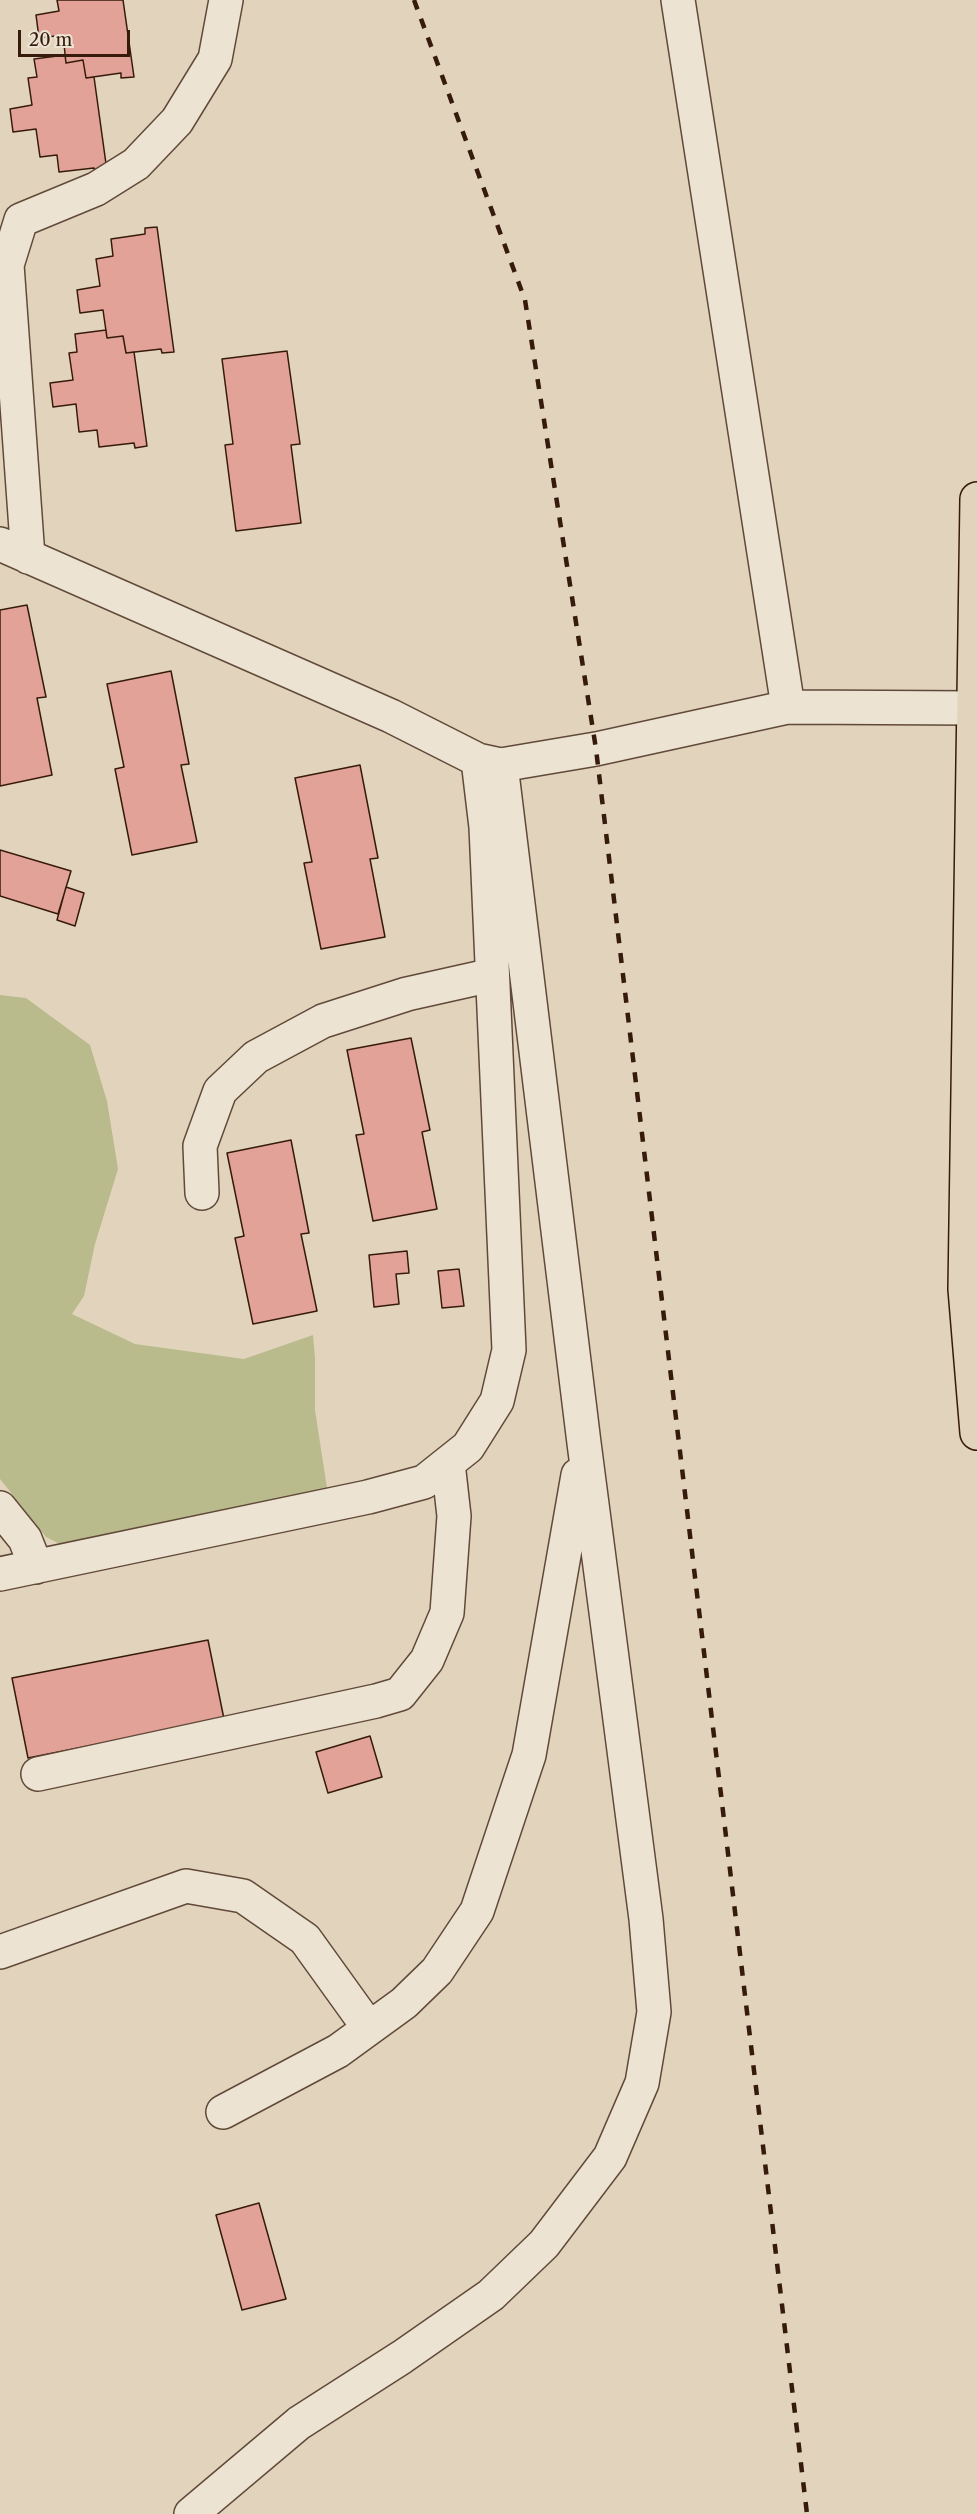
<!DOCTYPE html>
<html>
<head>
<meta charset="utf-8">
<style>
  body { margin:0 }
  #map { position:relative; width:977px; height:2514px; overflow:hidden; background:#e2d4bc; font-family:"Libre Caslon Text",serif }
  canvas { display:block }
  .scale { position:absolute; left:18px; top:30px; width:112px; height:27px; box-sizing:border-box; border:3px solid #361b0d; border-top:0; padding-left:8px; font-size:18px; line-height:21px; white-space:nowrap; color:#361b0d; -webkit-text-stroke:4px #ece3d3; paint-order:stroke }
</style>
</head>
<body>
<div id="map">
<canvas width="977" height="2514"></canvas>
<div class="scale">20 m</div>
</div>
<script>
const g = document.querySelector('canvas').getContext('2d');
g.lineJoin = 'round';
function paint(path, color) { g.fillStyle = color; g.fill(path, 'evenodd'); }
const poly = rows => new Path2D(rows.map(r => 'M' + r).join(''));
function stroke(path, color, width, dash) { g.strokeStyle = color; g.lineWidth = width; g.lineCap = dash ? 'butt' : 'round'; g.setLineDash(dash || []); g.stroke(path); }
const green = poly([
  [0,995,26,998,90,1045,107,1101,118,1169,95,1244,84,1296,72,1314,135,1344,244,1359,313,1335,315,1358,315,1410,327,1488,68,1548,46,1537,0,1479]
]);
const building = poly([
  [57,0,123,0,134,77,121,78,121,73,86,78,83,60,66,63,63,35,39,38,36,15,59,11,57,0],
  [65,55,66,63,83,60,86,78,94,77,107,171,95,172,94,168,59,172,57,155,40,157,36,129,13,132,10,109,32,105,28,78,37,77,34,59,65,55],
  [157,227,174,352,162,353,161,349,126,353,123,336,107,338,103,310,80,313,77,290,100,286,96,259,113,256,111,239,145,234,145,228,157,227],
  [106,330,107,338,123,336,126,353,134,352,147,446,135,448,134,443,99,447,97,430,79,432,76,404,53,407,50,383,73,380,69,353,77,352,75,334,106,330],
  [287,351,300,444,291,445,301,523,236,531,225,445,233,444,222,359,287,351],
  [27,605,46,697,37,698,52,775,0,786,0,610,27,605],
  [171,671,189,764,181,765,197,842,132,855,115,769,124,767,107,684,171,671],
  [360,765,378,858,370,859,385,937,321,949,304,863,312,862,295,778,360,765],
  [0,850,71,871,58,914,0,896,0,850],
  [66,887,84,893,75,926,57,920,66,887],
  [411,1038,430,1130,422,1132,437,1209,373,1221,356,1135,364,1134,347,1050,411,1038],
  [291,1140,309,1233,301,1234,317,1311,253,1324,235,1238,244,1236,227,1153,291,1140],
  [407,1251,409,1273,396,1274,399,1304,374,1307,369,1255,407,1251],
  [459,1269,464,1306,442,1308,438,1271,459,1269],
  [208,1640,224,1719,28,1758,12,1678,208,1640],
  [370,1736,382,1777,328,1793,316,1752,370,1736],
  [259,2203,286,2299,242,2310,216,2215,259,2203]
]);
const minor = poly([
  [678,0,788,707],
  [0,544,391,716,478,760,501,765,596,749,788,707,974,708],
  [28,557,7,265,21,220,96,189,136,164,177,121,215,59,226,0],
  [202,1193,200,1146,220,1091,256,1057,323,1021,407,994,492,975],
  [0,1508,25,1539,36,1567],
  [0,1574,368,1497,424,1482,468,1447,497,1401,509,1350,486,827,478,760],
  [38,1774,376,1701,400,1694,427,1660,447,1613,454,1516,448,1463],
  [0,1952,186,1886,243,1896,305,1939,369,2028],
  [223,2112,338,2051,404,2003,437,1971,477,1911,529,1755,578,1475],
  [191,2514,299,2423,402,2357,491,2295,544,2244,610,2157,642,2083,654,2012,646,1919,584,1443,501,765]
]);
const highway = poly([
  [977,499,965,1289,977,1433]
]);
const rail = poly([
  [414,0,525,300,596,749,807,2514]
]);
paint(green, '#babb8c');
paint(building, '#e3a297');
stroke(building, '#361b0d', 1.5);
stroke(minor, '#614939', 36);
stroke(highway, '#361b0d', 36);
stroke(minor, '#ece3d3', 33);
stroke(highway, '#e2d4bc', 33);
stroke(rail, '#361b0d', 4.5, [10, 10]);
</script>
</body>
</html>
